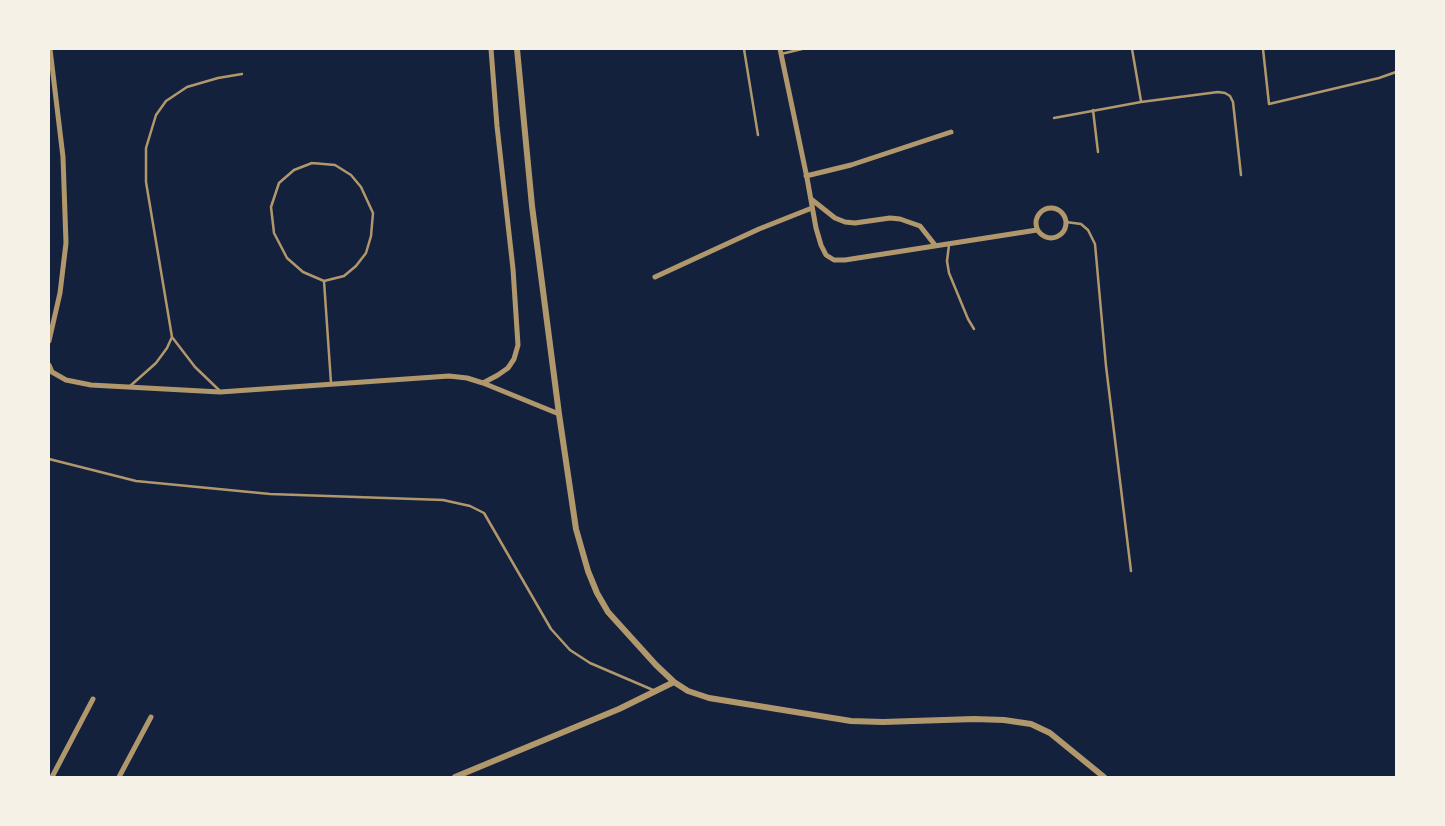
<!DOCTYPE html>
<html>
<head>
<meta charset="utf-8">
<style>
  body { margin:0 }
  #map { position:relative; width:1445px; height:826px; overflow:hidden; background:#14213d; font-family:"Roboto Condensed",sans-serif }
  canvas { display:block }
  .frame { position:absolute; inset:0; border:50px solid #f6f1e7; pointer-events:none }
</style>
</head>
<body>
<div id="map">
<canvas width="1445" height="826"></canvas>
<div class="frame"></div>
</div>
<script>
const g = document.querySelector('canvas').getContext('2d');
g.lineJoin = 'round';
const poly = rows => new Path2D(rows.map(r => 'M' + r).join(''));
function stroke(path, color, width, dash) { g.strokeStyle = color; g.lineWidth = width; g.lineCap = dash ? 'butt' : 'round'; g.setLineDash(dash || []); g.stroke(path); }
const service = poly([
  [744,49,758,135],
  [1132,49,1141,101],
  [1263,49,1269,104,1379,78,1396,72],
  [781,54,802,49],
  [1093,110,1098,152],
  [1054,118,1141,102,1218,92,1225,93,1230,96,1233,102,1241,175],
  [312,163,335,165,351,175,361,187,373,213,371,236,366,253,356,266,344,276,324,281,303,272,287,258,274,233,271,207,279,183,294,170,312,163],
  [1066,222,1081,224,1088,230,1095,244,1106,366,1131,571],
  [949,245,947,261,949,273,968,319,974,329],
  [324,281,331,383],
  [172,337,195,367,219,390],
  [129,387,156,363,167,348,172,337,146,182,146,148,156,115,166,101,187,87,218,78,242,74],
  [49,459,136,481,270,494,443,500,470,506,484,513,551,629,570,650,590,663,653,690]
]);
const minor = poly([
  [780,49,807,178,816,228,821,245,826,255,834,260,845,260,1037,230],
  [806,176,851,165,951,132],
  [811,199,835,218,845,222,855,223,890,218,900,219,920,226,935,245],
  '1036 223a15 15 0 1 1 30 0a15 15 0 1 1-30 0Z',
  [655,277,759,229,812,208],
  [49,341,60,293,66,243,63,157,50,49],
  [49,365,52,372,66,380,91,385,220,392,449,376,467,378,483,383,559,414],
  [483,383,498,375,508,368,514,359,518,345,513,269,497,126,491,49],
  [52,777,93,699],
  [119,777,151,717]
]);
const tertiary = poly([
  [517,49,532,206,559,414,576,529,588,571,597,593,608,612,656,665,674,682,688,691,709,698,851,721,883,722,974,719,1004,720,1031,724,1050,733,1104,777],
  [455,777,619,709,674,682]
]);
stroke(service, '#b1986c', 2.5);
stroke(minor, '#b1986c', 5);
stroke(tertiary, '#b1986c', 6);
</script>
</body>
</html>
